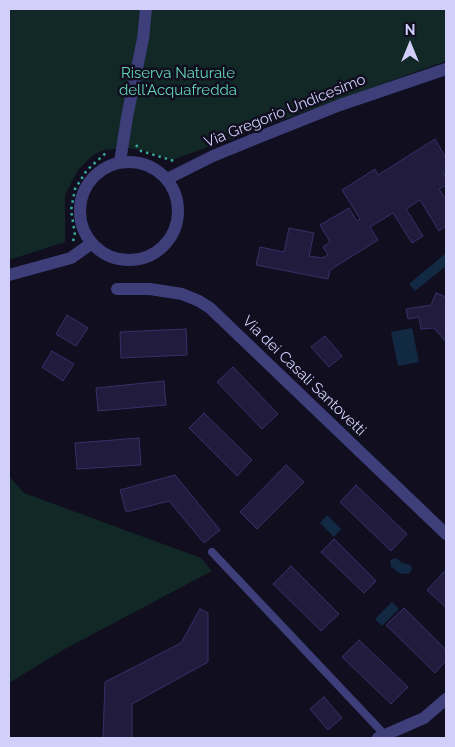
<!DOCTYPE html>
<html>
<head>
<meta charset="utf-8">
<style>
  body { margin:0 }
  #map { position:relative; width:455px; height:747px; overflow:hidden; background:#100e1f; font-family:Raleway,sans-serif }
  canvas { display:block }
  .frame { position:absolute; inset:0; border:10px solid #d2d0fb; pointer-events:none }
  .north { position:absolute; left:385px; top:20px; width:50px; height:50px; -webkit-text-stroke:4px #100e1f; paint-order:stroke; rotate:0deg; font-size:14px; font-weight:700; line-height:20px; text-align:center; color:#d2d0fb }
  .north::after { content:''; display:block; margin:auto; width:18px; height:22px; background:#d2d0fb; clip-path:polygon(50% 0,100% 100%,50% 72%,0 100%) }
</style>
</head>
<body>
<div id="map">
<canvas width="455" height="747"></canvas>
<div class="frame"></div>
<div class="north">N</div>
</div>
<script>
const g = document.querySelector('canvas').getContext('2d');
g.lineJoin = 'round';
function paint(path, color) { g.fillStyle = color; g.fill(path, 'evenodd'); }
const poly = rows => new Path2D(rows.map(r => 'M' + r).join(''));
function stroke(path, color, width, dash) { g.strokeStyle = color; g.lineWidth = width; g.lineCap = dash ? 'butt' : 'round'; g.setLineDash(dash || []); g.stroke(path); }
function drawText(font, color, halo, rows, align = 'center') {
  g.font = font + ' Raleway,sans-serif'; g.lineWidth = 5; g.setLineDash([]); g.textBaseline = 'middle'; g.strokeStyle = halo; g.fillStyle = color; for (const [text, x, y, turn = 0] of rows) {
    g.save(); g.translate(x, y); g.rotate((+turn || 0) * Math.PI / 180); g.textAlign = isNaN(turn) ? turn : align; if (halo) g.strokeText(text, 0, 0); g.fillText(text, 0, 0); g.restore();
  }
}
const green = poly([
  [9,9,446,9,446,61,172,160,143,150,125,148,104,150,93,155,78,170,65,195,65,242,9,260],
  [9,476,24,493,201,558,212,571,63,650,9,683]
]);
const water = poly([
  [446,253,446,266,415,291,409,284],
  [412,328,419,362,398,366,391,332],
  [327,515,341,529,334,537,320,523],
  [396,558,402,563,411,565,412,569,410,573,401,574,391,567,390,560],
  [392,602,399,609,382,626,375,619]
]);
const building = poly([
  [435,139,446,158,446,170,443,172,446,177,446,185,439,189,446,200,446,226,439,231,420,200,406,209,423,236,412,243,393,213,370,227,378,240,330,270,328,279,256,265,260,247,284,252,289,228,314,233,309,256,322,258,328,255,323,247,330,242,320,225,349,208,357,221,360,219,342,190,375,169,378,175,435,139],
  [436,293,446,297,446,342,434,328,421,329,419,317,408,319,406,309,431,305,436,293],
  [67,315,88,328,76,346,56,334,67,315],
  [186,329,187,355,121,358,120,332,186,329],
  [325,336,342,356,329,367,311,347,325,336],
  [52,351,74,364,63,381,42,367,52,351],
  [233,367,278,414,262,429,217,382,233,367],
  [164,381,166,405,98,411,96,388,164,381],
  [204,413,252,460,237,476,189,428,204,413],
  [139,438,141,465,77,469,75,443,139,438],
  [286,465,304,482,257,529,240,512,286,465],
  [175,475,220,530,204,543,169,501,126,512,120,490,175,475],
  [356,485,407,534,391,551,340,502,356,485],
  [334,539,376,581,364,593,321,552,334,539],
  [291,566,339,614,321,631,273,584,291,566],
  [444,572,446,574,446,608,427,590,444,572],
  [404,608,446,650,446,661,435,673,386,625,404,608],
  [200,609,208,613,208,662,132,704,132,738,103,738,105,682,181,643,200,609],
  [359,640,408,687,391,704,342,657,359,640],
  [324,697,342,718,328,730,310,709,324,697]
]);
const path = poly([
  [136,145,141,151,174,161],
  [73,241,75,235,71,210,75,189,87,170,108,151]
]);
const service = poly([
  [212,552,385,735]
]);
const minor = poly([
  [120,162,127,117,143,39,146,9],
  [117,289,150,289,182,294,199,301,210,308,446,534],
  [378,738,424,718,446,699]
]);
const tertiary = poly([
  '80 211a49 49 0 1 1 98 0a49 49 0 1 1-98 0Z',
  [167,179,213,156,257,138,340,105,446,69],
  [9,275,71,258,92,243]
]);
const parkNames = [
  ["Riserva Naturale",178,73],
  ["dell'Acquafredda",178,90]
];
const streetNames = [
  ["Via Gregorio Undicesimo",285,111,-22],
  ["Via dei Casali Santovetti",304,376,44]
];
paint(green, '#122826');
paint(water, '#122944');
paint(building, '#211c3e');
stroke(building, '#383068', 1);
stroke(path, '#37a89b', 2.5, [2.5, 4]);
stroke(service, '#3d3e7a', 8);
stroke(minor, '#3d3e7a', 12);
stroke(tertiary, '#3d3e7a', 12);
drawText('15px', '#62d5b2', '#100e1f', parkNames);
drawText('15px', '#d2d0fb', '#100e1f', streetNames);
</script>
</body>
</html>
